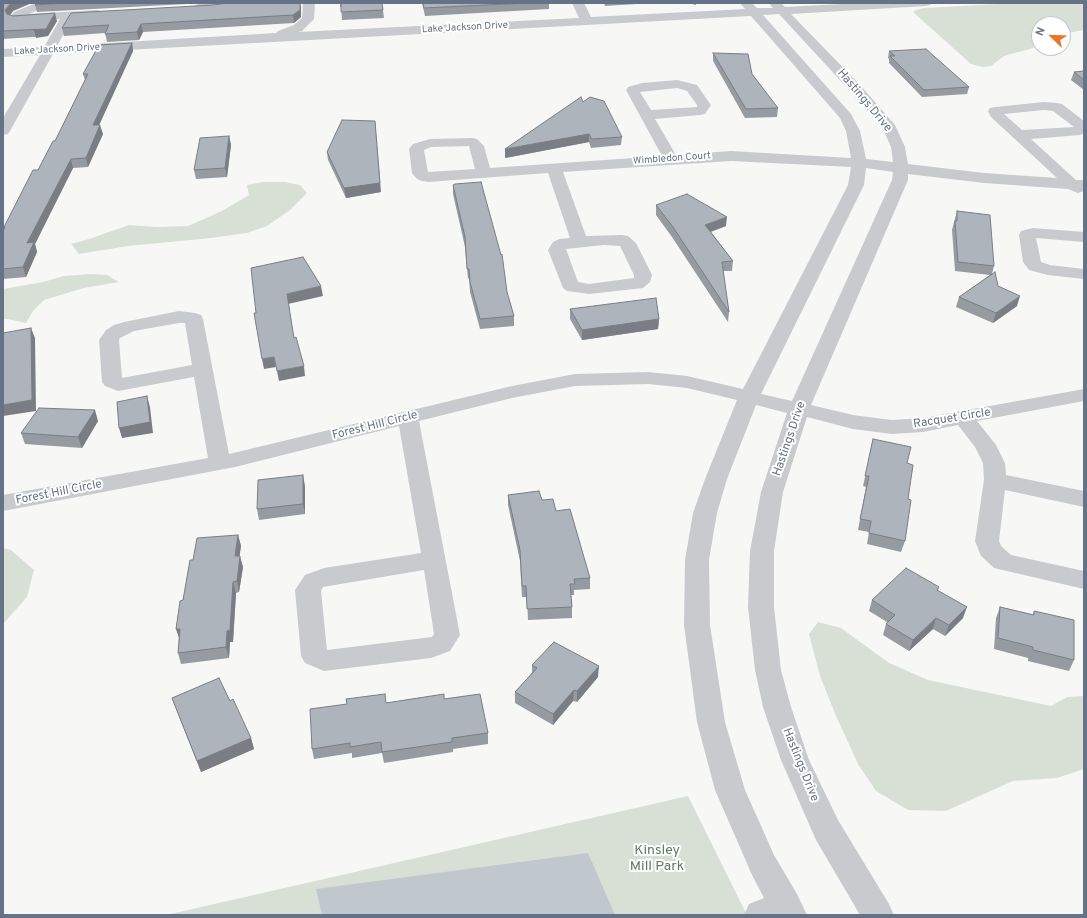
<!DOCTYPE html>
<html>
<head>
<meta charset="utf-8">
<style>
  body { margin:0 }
  #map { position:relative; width:1087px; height:918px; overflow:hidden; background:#f7f8f5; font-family:Overpass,sans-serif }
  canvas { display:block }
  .frame { position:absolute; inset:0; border:4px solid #667287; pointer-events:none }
  .north { position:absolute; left:1031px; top:16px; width:40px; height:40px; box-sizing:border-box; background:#fff; border:1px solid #c2c7cf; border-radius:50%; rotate:293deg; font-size:11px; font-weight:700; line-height:16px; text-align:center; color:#667287 }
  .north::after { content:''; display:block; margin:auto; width:14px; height:18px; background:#e77625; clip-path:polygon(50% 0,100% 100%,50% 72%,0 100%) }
</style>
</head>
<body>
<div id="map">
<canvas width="1087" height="918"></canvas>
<div class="frame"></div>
<div class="north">N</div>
</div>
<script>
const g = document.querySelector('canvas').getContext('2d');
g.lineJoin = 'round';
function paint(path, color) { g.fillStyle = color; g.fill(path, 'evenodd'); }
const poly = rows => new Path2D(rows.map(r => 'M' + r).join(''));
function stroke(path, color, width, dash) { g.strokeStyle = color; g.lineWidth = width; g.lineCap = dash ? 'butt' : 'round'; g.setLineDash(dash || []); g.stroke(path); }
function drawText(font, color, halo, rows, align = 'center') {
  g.font = font + ' Overpass,sans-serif'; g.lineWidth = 4; g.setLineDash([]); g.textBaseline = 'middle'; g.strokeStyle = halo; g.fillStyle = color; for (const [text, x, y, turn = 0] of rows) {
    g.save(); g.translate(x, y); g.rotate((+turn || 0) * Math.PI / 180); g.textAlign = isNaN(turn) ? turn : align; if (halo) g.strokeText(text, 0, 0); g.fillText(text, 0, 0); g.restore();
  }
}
const green = poly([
  [1015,3,1084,3,1084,30,1063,34,1063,24,1039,24,1039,45,1030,49,1004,56,991,66,983,67,971,64,913,12,916,10,924,8],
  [263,182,285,182,300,185,307,193,290,210,267,226,247,233,211,238,128,246,79,254,71,244,89,239,129,225,157,227,188,226,222,211,249,195,247,185],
  [91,274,107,275,119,282,84,288,44,300,33,311,26,323,8,319,3,319,3,289,43,282,64,276],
  [3,548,11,550,34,570,27,597,3,624],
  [818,622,841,628,889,663,928,680,1051,706,1067,697,1084,696,1084,769,1057,778,1013,781,946,811,908,810,876,791,858,764,836,716,820,676,809,634],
  [688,796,747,915,166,915]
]);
const water = poly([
  [588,853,615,915,322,915,316,889]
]);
const minor = poly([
  [36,3,52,3,50,5,29,14,98,10,102,12,104,14,102,16,98,18,72,19,57,46,276,33,278,31,294,25,302,18,303,3,315,3,314,19,302,31,298,32,579,18,572,3,584,3,591,17,745,9,740,3,752,3,757,8,773,8,769,3,781,3,785,7,860,3,932,3,930,5,926,6,791,14,860,85,895,125,905,147,908,164,984,173,1057,178,991,117,988,111,990,108,995,107,1044,102,1057,103,1062,104,1084,121,1084,133,1080,135,1031,139,1076,180,1084,180,1084,191,1078,193,1068,189,984,183,908,174,908,180,811,405,853,415,892,420,923,418,1084,389,1084,401,977,421,996,445,1005,463,1006,475,1084,491,1084,507,1005,490,999,541,1001,546,1011,555,1084,571,1084,589,994,568,981,556,975,541,984,480,983,463,975,447,958,425,923,432,892,434,853,429,807,417,783,492,774,551,774,607,781,670,791,707,809,760,838,820,889,904,894,915,860,915,816,840,781,760,763,707,755,670,748,607,750,551,761,492,787,413,756,405,727,479,717,513,709,560,710,625,725,722,745,790,774,855,797,894,807,915,744,915,749,904,764,898,752,875,715,790,697,722,684,625,685,560,693,513,705,479,737,400,687,388,648,384,575,386,512,398,419,421,460,635,450,651,431,658,324,671,305,663,301,656,295,590,305,575,324,568,421,553,399,426,235,467,3,511,3,495,208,458,194,377,118,391,105,386,102,382,99,340,106,330,114,325,124,322,179,311,195,313,201,315,203,319,229,454,512,386,575,374,648,372,687,376,743,389,848,185,851,167,731,161,563,172,586,236,622,235,628,236,636,243,652,275,650,282,643,288,589,294,567,291,563,288,548,250,553,242,559,239,570,238,548,173,428,182,422,181,417,179,412,173,409,149,413,144,430,139,472,138,477,139,484,146,490,168,662,156,626,90,628,87,642,83,677,80,697,85,711,105,705,114,700,115,655,119,676,155,731,151,851,158,846,131,840,118,751,16,53,54,10,131,8,134,3,135,3,118,40,55,3,57,3,49,44,47,60,19,15,22,11,21,9,18,14,12,36,3],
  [779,14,850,91,883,129,891,147,893,162,866,159,860,131,851,114,763,15,779,14],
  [677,88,687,91,697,105,697,107,651,110,640,92,677,88],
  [1044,110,1053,111,1074,127,1022,130,1004,114,1044,110],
  [469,146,475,169,428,172,424,150,431,147,469,146],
  [866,168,893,172,892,180,792,401,761,394,864,185,866,168],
  [604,245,620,246,634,275,634,278,589,284,578,282,566,249,604,245],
  [179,323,185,323,192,365,122,378,119,340,120,338,134,331,179,323],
  [424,570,434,634,432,637,327,650,321,591,323,587,424,570],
  [200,3,215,3,213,5,200,11,192,11,190,9,192,7,200,3],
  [1033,228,1084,232,1084,242,1036,238,1041,262,1050,265,1084,269,1084,279,1048,275,1029,270,1023,262,1019,235,1021,231,1033,228]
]);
const wall = poly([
  [3,3,13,11,10,15,13,16,57,21,48,36,3,39],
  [39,3,205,3,37,12,35,5],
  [227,3,300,3,301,8,301,17,294,23,143,32,139,40,107,42,105,33,64,36,62,28],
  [337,3,382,3,384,18,342,20,341,7,340,7,340,4,337,4],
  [422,3,549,3,549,9,425,16],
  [604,3,637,3,637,4,605,6],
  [688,3,696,3,696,5],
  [132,43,133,51,99,125,103,134,88,167,73,168,35,244,37,252,26,277,3,279,3,231,4,228,4,227,55,141,85,80,83,74],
  [889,51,969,87,967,94,922,97,889,63,889,59,888,58],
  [713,53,752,74,778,108,777,117,745,118,713,61],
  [1084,71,1084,90,1071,80,1074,72],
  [583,102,622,137,621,145,591,148,589,142,505,158],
  [229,136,231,145,227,177,196,179,194,170],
  [327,152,381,192,346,198,328,160],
  [453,185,507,292,514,316,514,326,480,329,470,292,469,278,468,279,465,247,453,194],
  [656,205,726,226,711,232,733,261,732,271,723,271,729,312,728,322,672,237,656,215],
  [957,211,994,266,992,274,998,286,1017,306,993,323,956,307,959,297,990,275,955,271,952,230],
  [570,309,659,319,658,329,582,340,570,319],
  [98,421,82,448,25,444,21,433],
  [873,439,907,463,908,499,905,541,901,552,867,544,869,532,858,530,866,487,863,486],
  [305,486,305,514,259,520,257,509],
  [508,495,542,500,556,511,590,578,590,589,574,590,574,595,571,595,572,607,572,618,528,620,527,597,522,597,520,561,508,505],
  [238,535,241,546,239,556,243,567,239,592,236,593,233,642,230,642,229,658,181,664,178,653,179,638,176,629,193,560],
  [939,587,938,590,963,618,945,636,933,629,909,651,883,635,886,624,887,622,869,611,872,600],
  [1000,607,1033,615,1034,611,1074,660,1069,671,1028,661,1028,658,994,649,996,618],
  [532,665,598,677,577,702,573,701,553,725,515,703,515,692,532,673],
  [172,698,230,701,251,738,254,749,201,772,176,709],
  [444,699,488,733,488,744,453,749,453,752,384,763,382,753,352,758,352,753,314,759,312,749,386,703]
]);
const shadedWall = poly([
  [11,3,32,3,13,11,8,18,5,10],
  [300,3,301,8,301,17,294,23,293,15],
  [55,13,57,21,48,36,36,38,34,30],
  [141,24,143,32,139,40,137,32],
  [132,43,133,51,95,134,93,125],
  [375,121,381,192,346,198,344,188],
  [100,125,103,134,88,167,86,158],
  [589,134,589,142,505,158,505,149],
  [229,136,231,145,227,177,225,168],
  [71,159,73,168,35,244,37,252,26,277,23,267,27,243],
  [727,217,726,226,704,234,705,225],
  [321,286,323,296,288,304,287,294],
  [1020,296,1017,306,993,323,996,313],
  [659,319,658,329,582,340,582,330],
  [31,328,35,338,36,411,3,416,3,405],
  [274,357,276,367,264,369,262,359],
  [304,366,305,376,279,381,277,371],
  [147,396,150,407,153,433,122,438,119,428],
  [95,410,98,421,82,448,78,437],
  [303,475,305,486,305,514,303,504],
  [238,535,241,546,238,567,235,556],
  [240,556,243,567,239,592,237,581],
  [233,582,236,593,233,642,230,642,229,658,226,647,227,631],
  [967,607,963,618,945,636,949,625],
  [936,618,933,629,909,651,913,640],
  [176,629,180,629,180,640],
  [599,666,598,677,577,702,577,691],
  [574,690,573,701,553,725,553,714],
  [251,738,254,749,201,772,197,761]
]);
const building = poly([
  [3,3,11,3,5,10,7,14,13,16,55,13,46,29,3,31,3,3],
  [39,3,64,3,35,5,39,3],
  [227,3,300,3,300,10,293,15,141,24,137,32,105,34,109,25,62,28,71,13,213,5,227,3],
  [341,3,382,3,383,10,341,12,341,3],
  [423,3,528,3,424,8,423,3],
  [132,43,93,125,100,125,86,158,71,159,27,243,34,242,23,267,3,269,3,231,5,227,4,227,33,170,38,170,53,141,55,141,88,74,83,74,99,45,132,43],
  [926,49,969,87,924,90,890,56,895,56,889,51,926,49],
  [713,53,748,54,752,74,778,108,746,109,713,53],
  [1084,71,1084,80,1074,72,1084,71],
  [581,97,583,102,590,97,604,101,622,137,592,139,589,134,505,149,581,97],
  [342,120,375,121,380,183,344,188,327,152,342,120],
  [229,136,225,168,194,170,200,138,229,136],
  [481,182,501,255,502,254,507,292,514,316,480,319,470,282,469,269,467,269,465,237,453,185,455,184,481,182],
  [687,194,727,217,705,225,733,261,722,262,729,312,673,227,656,205,687,194],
  [957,211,990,215,994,266,958,262,955,221,957,221,957,211],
  [303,257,321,286,287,294,294,338,296,337,304,366,277,371,274,357,262,359,254,313,256,313,251,268,303,257],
  [995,272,998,286,1020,296,996,313,959,297,995,272],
  [656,298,659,319,582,330,570,309,656,298],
  [31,328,32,400,3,405,3,333,31,328],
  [147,396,150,422,119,428,117,402,147,396],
  [39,408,95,410,78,437,21,433,39,408],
  [873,439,911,447,907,463,913,465,908,499,911,500,905,541,869,533,871,521,860,519,869,476,865,476,873,439],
  [303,475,303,504,257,509,258,480,303,475],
  [539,491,542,500,553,499,556,511,570,509,590,578,574,579,575,584,570,584,572,607,527,609,526,586,522,586,520,550,508,495,539,491],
  [238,535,235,556,240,556,237,581,233,582,230,630,227,631,226,647,178,653,180,629,176,629,180,601,183,600,190,560,193,560,197,538,238,535],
  [906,568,939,587,937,590,967,607,949,625,936,618,913,640,886,624,895,615,872,600,906,568],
  [1000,607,1034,615,1034,611,1074,620,1074,660,1033,650,1033,647,998,638,1000,607],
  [554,642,599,666,577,691,574,690,553,714,515,692,537,668,532,665,554,642],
  [219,678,230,701,233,699,251,738,197,761,172,698,219,678],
  [385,694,386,703,444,694,444,699,480,694,488,733,452,738,452,742,382,752,381,742,350,747,350,743,312,749,310,709,347,704,346,699,385,694]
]);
const farStreetnames = [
  ["Lake Jackson Drive",465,28,-3],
  ["Lake Jackson Drive",57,50,-3],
  ["Wimbledon Court",672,159,-4]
];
const streetNames = [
  ["Hastings Drive",864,101,50],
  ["Racquet Circle",952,419,-9],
  ["Forest Hill Circle",375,426,-14],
  ["Hastings Drive",790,439,-71],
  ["Forest Hill Circle",59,493,-11],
  ["Hastings Drive",800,765,68]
];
const nearParknames = [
  ["Kinsley",657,851],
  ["Mill Park",657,867]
];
paint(green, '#d8e0d6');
paint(water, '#c0c8ce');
paint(minor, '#c8cace');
paint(wall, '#969ba2');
paint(shadedWall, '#7a7e84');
paint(building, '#aeb4bc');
stroke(building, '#7a7e84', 1);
drawText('10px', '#667287', '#fff', farStreetnames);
drawText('12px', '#667287', '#fff', streetNames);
drawText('14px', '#627961', '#fff', nearParknames);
</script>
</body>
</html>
